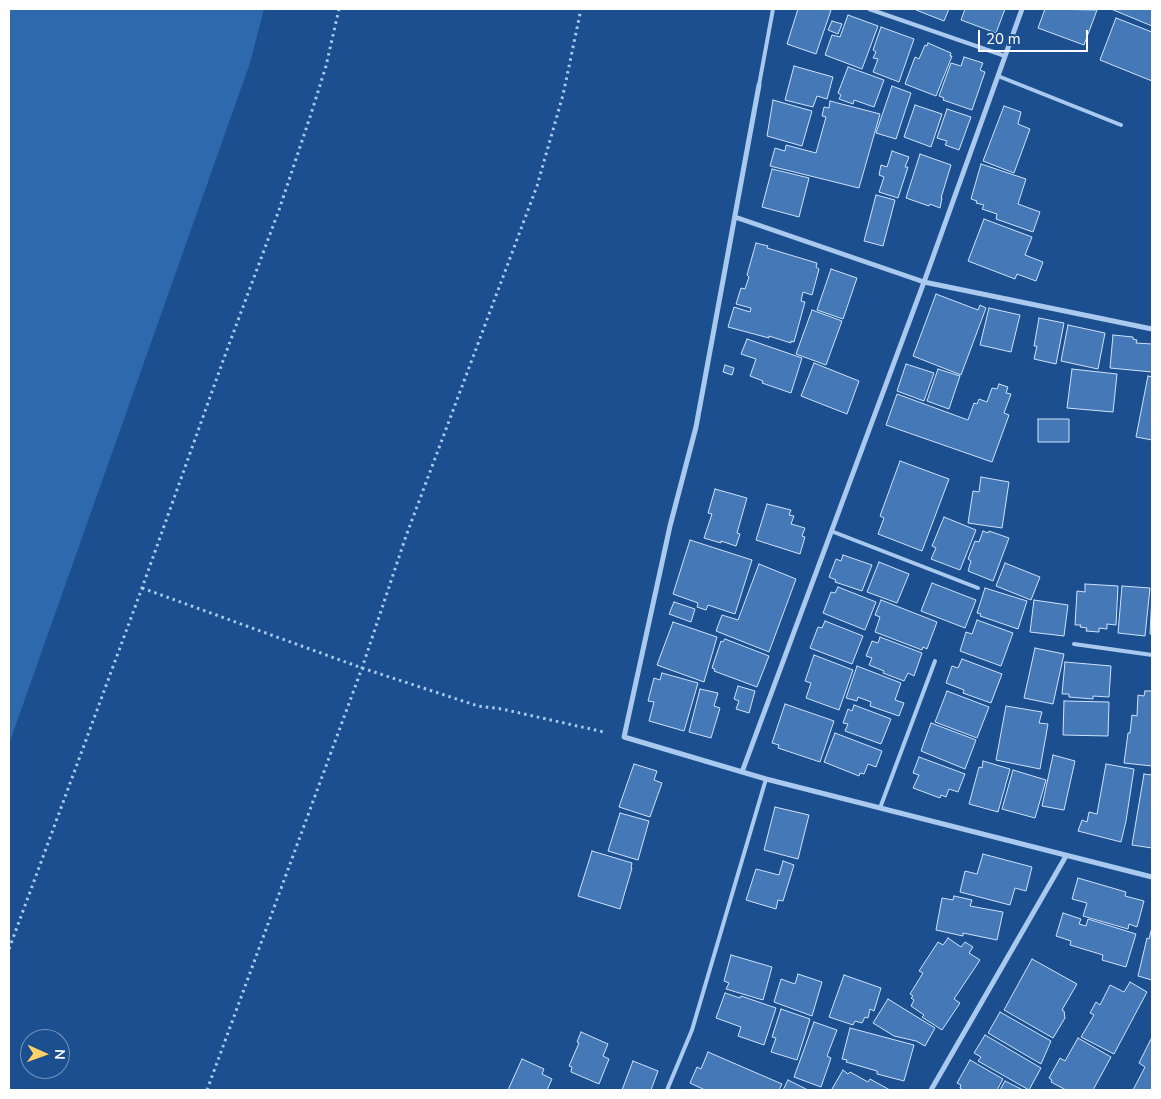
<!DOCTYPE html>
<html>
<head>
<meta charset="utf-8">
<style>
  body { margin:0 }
  #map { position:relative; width:1161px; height:1099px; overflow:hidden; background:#1b4f8f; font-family:"Nunito Sans",sans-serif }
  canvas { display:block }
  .frame { position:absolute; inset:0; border:10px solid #fff; pointer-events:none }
  .north { position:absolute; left:20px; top:1029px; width:50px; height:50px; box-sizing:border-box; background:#1b4f8f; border:1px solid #7695bc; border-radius:50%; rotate:92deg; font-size:14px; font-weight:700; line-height:20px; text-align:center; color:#fff }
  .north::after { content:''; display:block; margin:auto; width:18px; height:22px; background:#ffd166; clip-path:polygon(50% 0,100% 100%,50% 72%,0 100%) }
  .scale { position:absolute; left:978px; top:30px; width:110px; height:22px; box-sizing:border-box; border:2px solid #fff; border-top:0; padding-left:6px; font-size:15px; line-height:18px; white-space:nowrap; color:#fff; -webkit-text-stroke:4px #1b4f8f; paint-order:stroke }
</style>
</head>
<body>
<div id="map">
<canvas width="1161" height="1099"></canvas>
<div class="frame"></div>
<div class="north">N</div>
<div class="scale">20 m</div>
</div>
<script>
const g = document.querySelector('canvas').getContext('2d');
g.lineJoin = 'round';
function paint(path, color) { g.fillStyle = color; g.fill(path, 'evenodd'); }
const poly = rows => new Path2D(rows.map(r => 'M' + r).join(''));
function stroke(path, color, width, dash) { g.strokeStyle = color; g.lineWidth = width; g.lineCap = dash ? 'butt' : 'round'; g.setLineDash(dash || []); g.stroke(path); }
const green = poly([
  [9,9,264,9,250,63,9,744]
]);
const building = poly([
  [798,9,826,9,831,10,816,54,787,44,798,9],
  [916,9,949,9,944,21,916,10,916,9],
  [965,9,1005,9,996,33,961,20,965,9],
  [1045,9,1097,10,1084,45,1038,28,1045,9],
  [1111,9,1152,9,1152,26,1111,9],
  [848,15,878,26,862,69,825,55,832,35,840,37,848,15],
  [1116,18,1152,32,1152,81,1100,60,1116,18],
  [832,21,842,24,838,34,828,30,832,21],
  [881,27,914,39,899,82,873,72,878,59,873,58,876,52,873,50,881,27],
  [928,43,951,53,950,56,952,56,936,96,905,84,915,57,919,59,925,45,927,46,928,43],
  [964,57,983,63,980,70,985,72,972,110,943,100,944,98,939,96,951,63,961,66,964,57],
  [794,66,833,77,827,99,817,96,813,107,785,100,794,66],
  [848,67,884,80,874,107,854,100,853,104,839,99,841,95,838,93,848,67],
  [892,86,911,93,896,139,876,133,892,86],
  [773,100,812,111,802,146,767,136,773,100],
  [830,101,880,114,859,188,770,166,775,148,785,151,786,145,816,153,826,117,822,116,824,107,829,108,830,101],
  [915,105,942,114,931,147,904,137,915,105],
  [1004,106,1021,112,1018,124,1030,129,1014,173,983,161,1004,106],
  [947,109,971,117,959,150,945,145,947,141,937,138,947,109],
  [892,151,909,157,905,167,908,167,898,198,879,192,884,177,879,175,881,165,887,167,892,151],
  [920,154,951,165,941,198,942,198,940,208,930,204,929,206,906,198,920,154],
  [981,164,1026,179,1018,204,1040,212,1033,232,996,219,997,214,982,209,984,205,976,203,977,201,971,199,981,164],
  [772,169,809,178,799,217,762,207,772,169],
  [876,195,895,200,883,246,864,241,876,195],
  [984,219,1032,237,1025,255,1043,262,1036,281,1017,274,1015,279,968,261,984,219],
  [756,243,768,246,767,248,817,263,816,267,819,269,812,295,803,292,801,301,805,302,794,342,791,341,791,343,769,336,769,338,728,327,734,307,750,312,751,308,736,304,741,288,745,289,749,277,747,275,756,243],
  [831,269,857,278,843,319,817,310,831,269],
  [936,294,978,310,980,305,986,308,961,375,913,356,936,294],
  [989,308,1020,315,1011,352,980,345,989,308],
  [812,310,842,321,826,365,796,354,812,310],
  [1039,318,1064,323,1056,364,1034,359,1037,346,1034,346,1039,318],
  [1068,325,1105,333,1098,369,1061,361,1068,325],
  [1113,335,1133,337,1133,339,1137,340,1136,343,1152,344,1152,372,1110,368,1113,335],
  [747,339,802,358,791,393,762,383,763,381,750,376,756,359,741,354,747,339],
  [814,363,859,381,847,414,801,396,814,363],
  [906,364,934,373,924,401,897,391,906,364],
  [725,365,734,368,732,375,723,372,725,365],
  [938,369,960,376,949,409,927,401,938,369],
  [1072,369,1117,374,1113,412,1067,408,1072,369],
  [1148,376,1152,377,1152,440,1136,437,1148,376],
  [999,384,1008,387,1006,393,1011,394,1004,413,1009,415,992,462,886,425,897,394,968,420,974,403,977,404,979,399,987,402,992,388,997,389,999,384],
  [1038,419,1069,419,1069,442,1038,442,1038,419],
  [900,461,949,479,922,551,878,534,884,518,880,516,900,461],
  [981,477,1009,482,1002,528,968,523,973,491,979,492,981,477],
  [715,489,747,498,737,533,740,534,736,546,721,541,721,543,704,538,712,514,708,513,715,489],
  [767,504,791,510,789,515,794,516,791,524,805,528,802,536,805,537,800,554,756,540,767,504],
  [944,517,976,530,960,570,931,559,936,548,932,546,944,517],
  [983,531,988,533,989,531,1009,538,993,581,968,571,971,561,968,559,975,541,979,542,983,531],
  [690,540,752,560,735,614,708,605,706,610,697,607,698,603,673,594,690,540],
  [843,555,872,565,862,591,835,582,836,580,829,577,836,559,841,561,843,555],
  [879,562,909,574,897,603,867,592,879,562],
  [1005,563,1040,577,1031,600,996,586,1005,563],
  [759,564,796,579,769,652,716,631,722,615,738,620,759,564],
  [932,583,976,600,965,628,921,611,932,583],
  [1085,584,1118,586,1116,625,1107,624,1107,629,1099,628,1099,632,1086,631,1087,628,1080,627,1081,625,1075,625,1077,591,1085,592,1085,584],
  [1122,586,1150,588,1145,636,1118,633,1122,586],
  [838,587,876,602,865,630,823,613,831,592,835,593,838,587],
  [985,588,1027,601,1018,629,980,616,981,614,977,613,985,588],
  [1152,594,1152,634,1150,634,1152,594],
  [881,600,937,622,927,649,923,647,922,650,875,632,880,617,875,615,881,600],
  [1034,600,1068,605,1064,636,1030,632,1034,600],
  [674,602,695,609,691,622,669,614,674,602],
  [977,620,1013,633,1001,666,960,651,966,632,972,634,977,620],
  [825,621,863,636,852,664,810,648,818,627,822,628,825,621],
  [673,622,717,637,704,682,657,665,673,622],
  [880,637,922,653,914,676,908,673,904,681,883,673,884,671,869,665,872,658,866,656,872,641,878,643,880,637],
  [725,639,769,656,757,687,714,671,715,669,712,668,721,641,723,642,725,639],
  [1035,648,1064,654,1053,704,1024,698,1035,648],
  [814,655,853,670,839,710,806,698,811,683,805,681,814,655],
  [962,659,1002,674,991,703,963,693,964,690,946,683,952,666,958,668,962,659],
  [1065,662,1111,666,1109,697,1093,696,1093,699,1069,697,1069,694,1062,694,1065,662],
  [857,666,901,683,895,700,904,703,899,716,870,706,871,702,858,697,857,701,846,698,857,666],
  [662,673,698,683,684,731,649,721,654,702,648,701,654,678,660,680,662,673],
  [738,686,755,691,749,713,736,709,739,701,734,699,738,686],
  [700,689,718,693,714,706,720,708,711,738,689,732,700,689],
  [947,691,989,707,977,738,935,722,947,691],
  [1145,691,1152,691,1152,766,1124,763,1128,733,1130,733,1132,715,1137,716,1138,695,1144,696,1145,691],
  [1064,701,1109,702,1108,736,1063,735,1064,701],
  [785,704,834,721,820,762,778,748,779,745,772,743,785,704],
  [854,705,891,719,881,744,845,731,848,724,843,723,848,709,852,711,854,705],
  [1006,706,1042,712,1039,723,1048,724,1040,769,996,760,1006,706],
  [931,723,976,740,965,769,921,751,931,723],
  [835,733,882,751,876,767,868,764,864,774,860,773,859,776,824,762,835,733],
  [1053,755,1075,761,1064,810,1042,806,1053,755],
  [919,757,965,774,958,792,949,789,946,797,941,795,940,798,913,788,919,775,913,773,919,757],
  [983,761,1010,769,998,812,969,804,979,767,982,768,983,761],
  [634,764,657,771,654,780,662,783,650,817,619,807,634,764],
  [1106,764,1134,769,1126,821,1121,842,1078,831,1082,820,1087,822,1089,812,1097,814,1106,764],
  [1013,770,1046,780,1035,818,1002,809,1013,770],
  [1144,774,1152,775,1152,848,1132,845,1144,774],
  [775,807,809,815,798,859,764,850,775,807],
  [620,813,649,821,638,860,608,851,620,813],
  [592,851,632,863,631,868,632,868,620,909,578,896,592,851],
  [983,854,1032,867,1026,891,1015,888,1010,905,960,892,965,871,977,874,983,854],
  [783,861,794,865,783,901,778,900,776,909,746,900,756,869,779,875,783,861],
  [1078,878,1126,892,1125,896,1144,901,1137,927,1129,924,1128,929,1083,916,1087,903,1072,899,1078,878],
  [954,896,972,900,970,906,1003,912,997,940,963,933,963,936,936,930,942,898,953,900,954,896],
  [1063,913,1081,919,1079,924,1086,926,1088,919,1136,934,1126,967,1102,960,1103,955,1070,945,1071,941,1056,936,1063,913],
  [1152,927,1152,980,1138,976,1147,938,1149,939,1152,927],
  [948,938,961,947,965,942,973,947,969,953,980,960,954,999,960,1003,942,1030,922,1017,924,1015,911,1006,914,1000,911,998,913,996,910,994,923,973,919,971,938,942,943,945,948,938],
  [731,955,772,967,763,1000,726,989,729,983,724,981,731,955],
  [1032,959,1077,984,1062,1010,1064,1011,1065,1018,1053,1038,1004,1010,1032,959],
  [798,974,822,982,812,1016,774,1002,781,979,795,984,798,974],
  [844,975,881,988,874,1011,870,1009,868,1018,865,1017,862,1023,855,1021,853,1025,829,1017,844,975],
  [1130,982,1147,992,1114,1054,1081,1037,1094,1015,1090,1013,1096,1002,1100,1005,1110,985,1124,992,1130,982],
  [725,993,740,998,741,996,776,1008,764,1045,738,1036,741,1027,716,1018,725,993],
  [888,999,935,1028,925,1046,916,1041,894,1036,873,1023,888,999],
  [781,1009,810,1019,797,1060,771,1052,776,1038,772,1037,781,1009],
  [1000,1012,1051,1041,1041,1064,988,1033,1000,1012],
  [814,1022,837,1030,827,1056,831,1058,821,1087,794,1077,814,1022],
  [850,1028,914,1045,904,1081,877,1074,877,1071,846,1062,847,1060,842,1059,850,1028],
  [581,1032,608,1044,603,1056,609,1059,599,1084,571,1072,572,1067,569,1066,579,1043,577,1042,581,1032],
  [985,1035,1041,1068,1029,1090,978,1061,981,1057,974,1053,985,1035],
  [1152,1037,1152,1090,1133,1090,1145,1067,1139,1063,1152,1037],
  [1078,1038,1111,1057,1093,1090,1066,1090,1051,1082,1052,1080,1049,1078,1060,1058,1065,1061,1078,1038],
  [708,1052,782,1084,779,1090,705,1090,690,1083,697,1067,701,1069,708,1052],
  [522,1059,544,1069,542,1074,552,1079,547,1090,508,1090,522,1059],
  [970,1060,1003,1079,997,1090,963,1090,960,1088,961,1085,957,1083,970,1060],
  [633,1061,658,1071,651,1090,622,1090,633,1061],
  [843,1070,848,1074,850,1072,868,1082,870,1079,890,1090,835,1090,832,1089,843,1070],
  [788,1080,808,1090,783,1090,788,1080],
  [1005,1081,1023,1090,1000,1090,1005,1081]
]);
const path = poly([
  [142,588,362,668,478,706,502,709,604,732],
  [9,949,142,588,224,358,279,210,311,114,326,66,339,9],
  [207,1090,362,668,406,536,537,186,563,95,581,9]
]);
const service = poly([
  [869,9,1005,56],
  [998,76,1121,125],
  [759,85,773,9],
  [831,531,978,588],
  [1074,644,1152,655],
  [880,808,935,661],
  [667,1090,692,1030,766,779]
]);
const minor = poly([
  [759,85,696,427,670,526,624,737,766,779,1152,877],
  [735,217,924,282,1152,329],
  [742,772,924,282,1022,9],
  [931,1090,1066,856]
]);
paint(green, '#2e69ad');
paint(building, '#4478b7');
stroke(building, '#cfe3fa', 1);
stroke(path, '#a9c9ee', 3, [2.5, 4]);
stroke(service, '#a9c9ee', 4);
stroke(minor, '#a9c9ee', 5);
</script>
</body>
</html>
